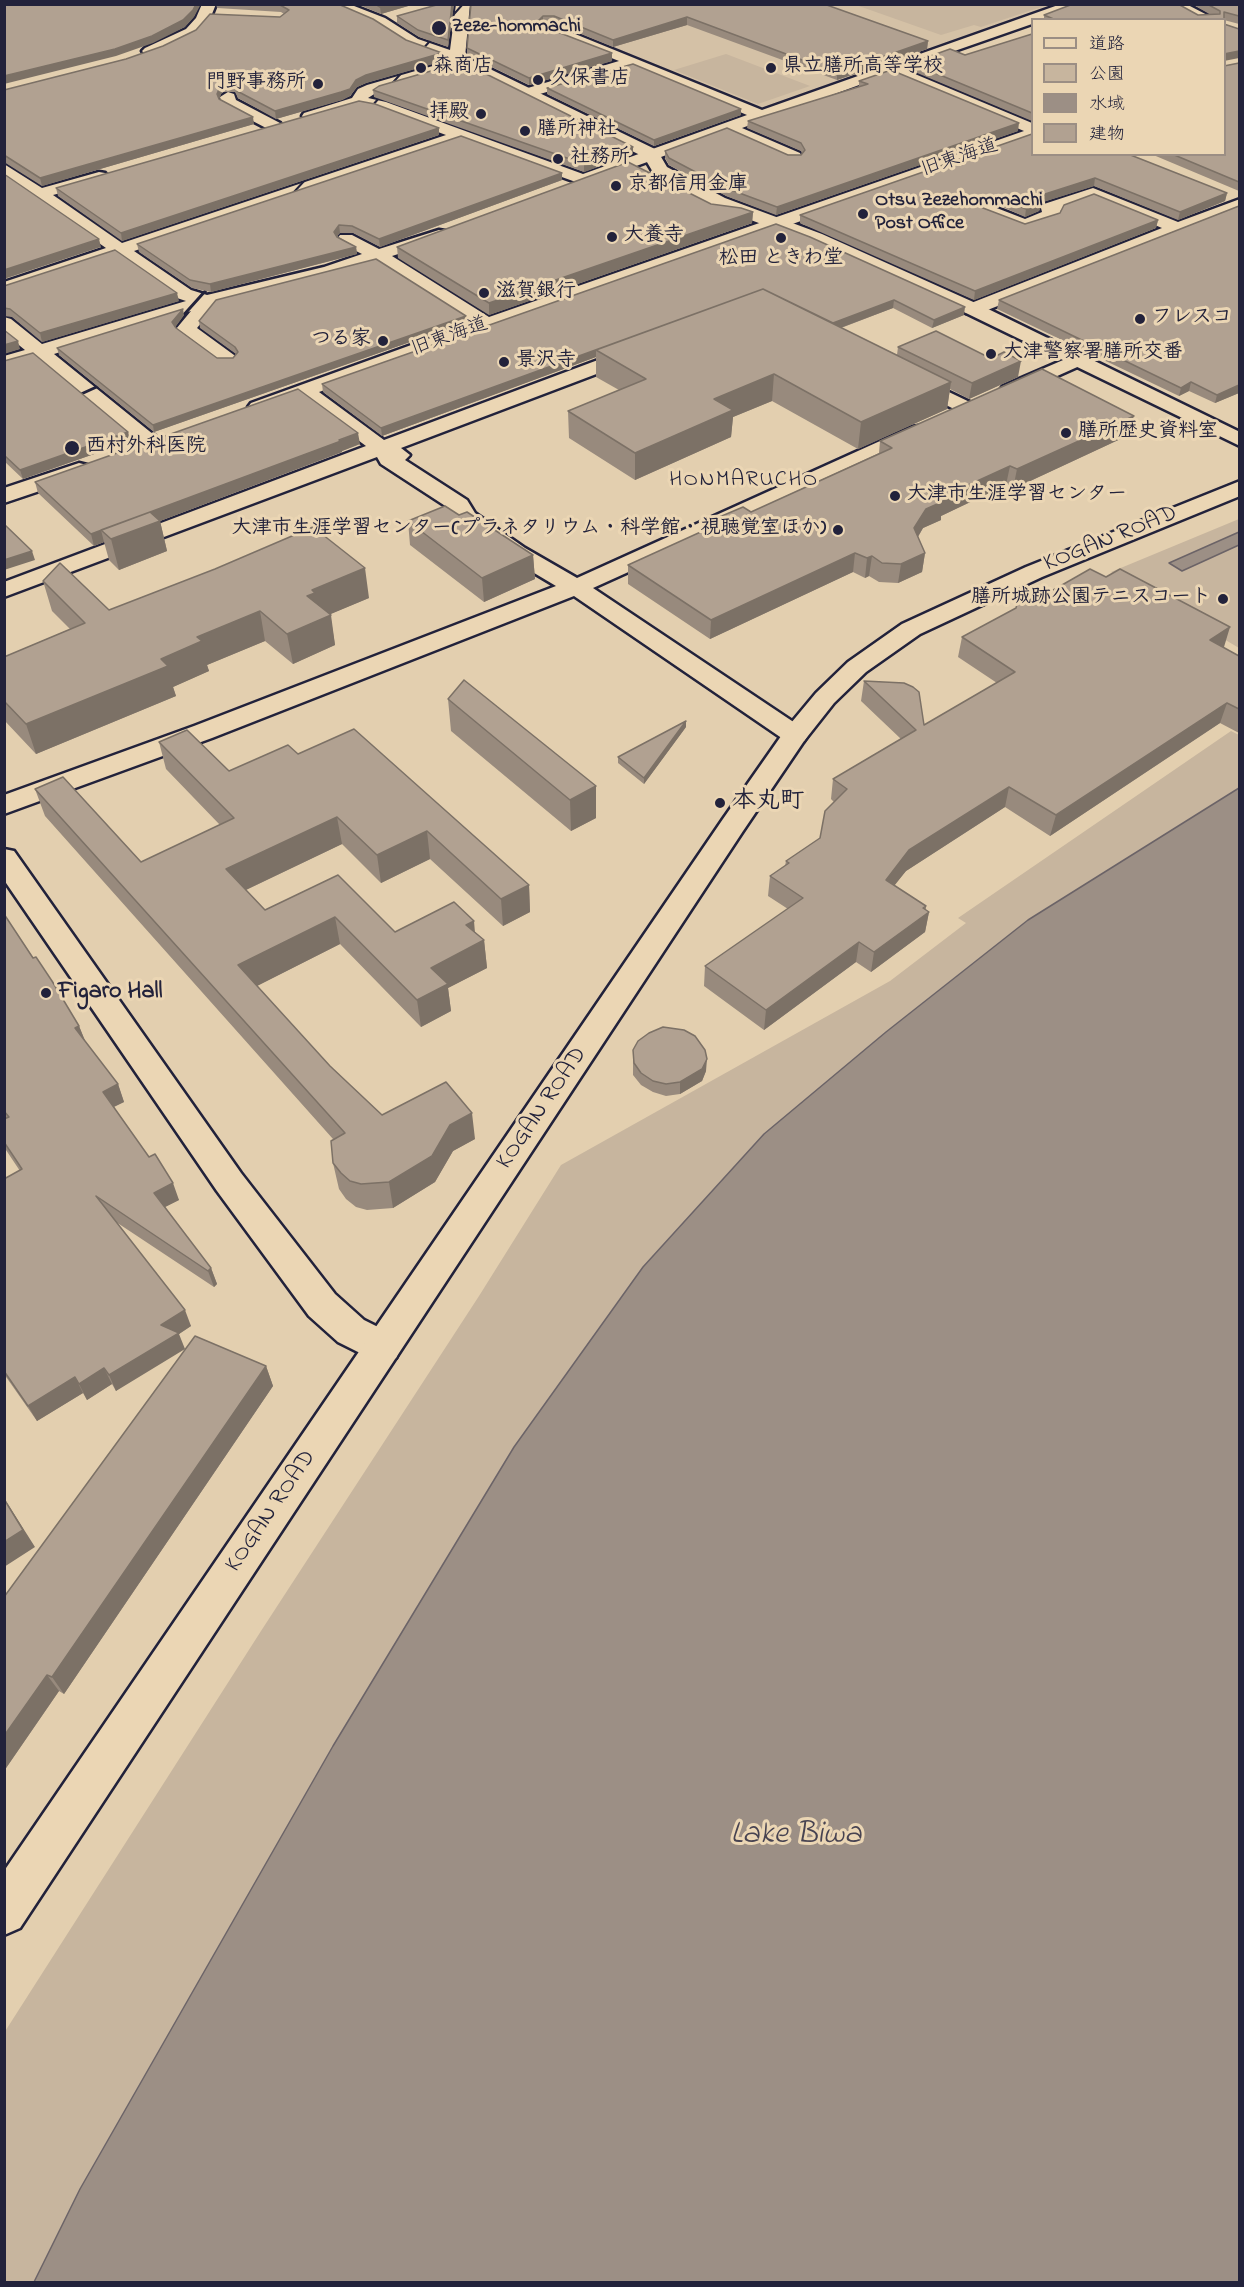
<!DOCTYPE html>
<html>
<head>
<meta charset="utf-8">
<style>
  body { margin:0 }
  #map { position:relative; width:1244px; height:2287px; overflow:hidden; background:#e3cfaf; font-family:"Indie Flower","Klee One",sans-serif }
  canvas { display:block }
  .frame { position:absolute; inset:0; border:6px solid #22223b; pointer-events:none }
  .legend { position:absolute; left:1031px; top:18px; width:195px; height:138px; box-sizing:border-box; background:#ebd6b4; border:2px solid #9b8e84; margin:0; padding:8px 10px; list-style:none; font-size:18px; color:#22223b }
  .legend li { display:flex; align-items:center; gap:12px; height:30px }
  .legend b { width:30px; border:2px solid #9b8e84 }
</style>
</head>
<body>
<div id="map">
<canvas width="1244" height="2287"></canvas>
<div class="frame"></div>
<ul class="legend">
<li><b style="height:8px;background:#ebd6b4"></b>道路</li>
<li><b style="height:16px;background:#c7b59e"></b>公園</li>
<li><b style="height:16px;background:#9c8f85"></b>水域</li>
<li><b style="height:16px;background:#b1a191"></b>建物</li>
</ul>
</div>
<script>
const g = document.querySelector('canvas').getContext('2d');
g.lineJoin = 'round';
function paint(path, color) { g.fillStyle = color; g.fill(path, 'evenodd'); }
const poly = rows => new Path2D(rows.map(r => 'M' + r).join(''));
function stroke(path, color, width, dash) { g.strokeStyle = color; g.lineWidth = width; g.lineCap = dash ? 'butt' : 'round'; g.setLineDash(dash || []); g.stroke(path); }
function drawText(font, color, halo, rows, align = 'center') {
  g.font = font + ' "Indie Flower","Klee One",sans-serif'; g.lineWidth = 6; g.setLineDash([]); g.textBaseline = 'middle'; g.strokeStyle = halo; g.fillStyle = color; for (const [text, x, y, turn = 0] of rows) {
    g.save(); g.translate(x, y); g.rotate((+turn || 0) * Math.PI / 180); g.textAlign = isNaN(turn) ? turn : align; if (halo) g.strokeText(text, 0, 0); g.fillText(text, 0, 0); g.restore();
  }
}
const built = poly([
  [631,4,1066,5,765,109,759,109,555,27]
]);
const green = poly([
  [856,5,856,4,1047,5,981,27,974,25,941,35],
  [726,54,810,86,758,104,674,70],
  [1239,519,1239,648,1111,572],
  [1231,731,1239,735,1239,788,1028,920,886,1032,764,1134,643,1267,514,1447,333,1746,80,2189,34,2282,5,2282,4,2033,261,1631,479,1296,561,1165,890,981,966,923,958,918]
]);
const water = poly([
  [1239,532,1239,545,1182,571,1169,563,1239,532],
  [1239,788,1239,2282,34,2282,80,2189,333,1746,514,1447,643,1267,764,1134,886,1032,1028,920,1239,788]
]);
const minor = poly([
  [202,4,216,4,210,19,196,35,155,54,145,54,142,51,145,48,186,29,196,18,202,4],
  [327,4,349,4,385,18,418,39,450,50,456,4,470,4,465,57,470,58,473,61,470,64,379,91,368,98,386,102,583,174,747,115,633,67,533,96,521,96,519,93,521,90,619,61,543,31,541,28,543,25,553,25,762,110,1061,4,1083,4,1045,20,1032,20,1032,24,903,69,1032,123,1032,139,319,392,384,440,630,348,644,348,647,352,644,356,401,448,410,455,405,460,467,500,475,513,525,548,577,578,911,427,919,426,927,427,930,432,927,437,593,588,804,729,808,735,804,741,795,743,786,741,574,596,212,738,4,814,4,795,194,726,556,586,509,558,458,522,450,509,381,464,377,457,4,597,4,582,366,446,301,398,258,413,251,411,248,407,251,403,472,323,376,262,337,275,216,305,197,328,234,355,237,359,234,363,220,363,179,333,176,329,191,311,54,354,159,439,162,444,159,449,151,450,143,449,36,359,4,369,4,356,25,350,4,333,4,317,11,319,42,344,186,301,177,298,117,256,4,294,4,282,106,248,4,177,4,164,42,188,99,172,105,173,108,177,105,181,53,195,122,243,446,135,376,109,359,106,310,121,304,119,302,116,304,113,352,98,358,89,367,85,450,61,408,45,375,24,327,4],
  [889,74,1024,131,489,317,392,256,445,239,448,235,445,231,439,230,379,249,352,235,340,235,337,239,340,243,362,254,324,267,207,295,191,290,134,251,462,141,584,185,727,133,794,162,800,161,802,157,800,153,742,128,889,74],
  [1166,4,1186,4,1217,20,1197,20,1166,4],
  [228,92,234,94,236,100,280,123,282,126,274,131,268,129,222,105,220,97,228,92],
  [1093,188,1178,222,1240,199,1240,210,980,313,966,313,963,309,966,305,1162,228,1092,199,1060,211,1061,215,1058,219,1024,230,983,214,980,210,983,206,989,205,1025,219,1042,212,1041,208,1044,204,1093,188],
  [1077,354,1084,356,1087,360,1084,364,1017,394,1010,396,1003,394,1000,390,1003,386,1077,354],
  [909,373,976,405,979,409,976,413,969,415,962,413,902,383,899,379,902,375,909,373],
  [79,463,87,465,90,470,87,475,4,503,4,488,79,463],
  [4,849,14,851,241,1173,335,1294,364,1320,396,1336,401,1347,396,1358,383,1363,370,1358,338,1342,309,1316,217,1191,4,880,4,849]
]);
const tertiary = poly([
  [457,53,657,150,667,167,725,198,822,234,980,305,1240,432,1240,446,966,313,810,242,713,206,654,174,644,157,452,61,449,58,452,55,457,53]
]);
const secondary = poly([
  [1240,481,1240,496,1042,577,920,634,866,672,834,703,804,741,743,831,20,1928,4,1935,4,1871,723,819,786,729,816,693,848,662,902,624,1026,567,1240,481]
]);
const railFar1 = poly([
  [363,116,463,4],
  [282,205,317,167]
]);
const rail = poly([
  [172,328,216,279],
  [68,400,114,379]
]);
const wall = poly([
  [216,4,338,4,406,40,443,61,366,83,357,87,350,96,342,100,276,119,238,98,235,92,222,92,219,99,254,124,42,186,4,162,4,90,126,59,280,17,284,14,281,12,217,8],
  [357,4,415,4,381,14],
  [454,4,448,47,419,37,397,23,397,16],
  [471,4,829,6,928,41,927,49,837,80,687,25,613,47,554,23,543,23,541,25,542,26,612,53,612,61,529,85,467,55,467,48],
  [1192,4,1239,4,1239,24,1224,20,1044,20,1044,15,1211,15],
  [1032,34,1032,121,910,70,911,63,965,55],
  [1239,63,1239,191,1151,154,1224,154],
  [859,81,1018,131,776,215,726,196,669,165,665,158,665,151,801,155,802,154,801,151,747,128,748,121,859,87],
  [547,88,741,109,741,115,654,146,547,94],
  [373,90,633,147,633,154,584,172,374,97],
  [1032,134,1227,193,1225,201,1178,220,1094,186,1043,202,1039,211,1025,217,996,204,983,204,981,206,983,208,1025,224,1158,220,1156,228,974,300,800,223,800,215],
  [439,135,122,241,58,196,56,188],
  [562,173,562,180,380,247,353,233,340,233,337,236,356,247,357,254,211,292,192,288,139,252,137,244],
  [711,204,753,212,752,223,489,315,398,258,397,247],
  [1239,206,1239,393,1215,403,1189,391,1179,396,997,309,999,300],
  [776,224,964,315,932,328,893,308,841,328,897,355,898,347,1018,377,969,399,950,389,947,409,858,449,772,401,733,417,731,437,635,480,569,438,568,411,619,390,596,377,596,357,382,436,323,392,322,384],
  [4,286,179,301,42,342,12,317,4,316],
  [184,315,175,327,217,358,233,358,236,354,200,328,199,321,466,316,467,322,154,432,59,355,57,348],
  [4,361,131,441,23,479,4,461],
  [1129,435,1013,489,1006,485,941,516,941,520,923,528,918,537,925,553,922,572,898,583,879,582,869,576,865,578,853,572,710,639,628,584,628,565,710,528,710,521,751,512,879,453,880,441],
  [360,444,342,451,342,452,160,521,167,551,119,570,109,560,104,542,94,546,38,493,35,482],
  [459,515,533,555,535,579,484,602,410,545,408,521],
  [43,581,109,610,369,598,330,614,335,645,293,664,265,641,207,665,209,671,173,687,176,696,36,754,4,720,4,657,70,629,52,611],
  [962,637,1224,647,1223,647,1239,656,1239,733,1220,723,1050,836,1005,807,906,871,894,885,929,912,925,932,871,972,856,962,764,1030,704,986,705,966,788,909,768,896,770,876,785,866,786,861,820,838,834,802,831,799,833,779,901,739,861,701,864,681,924,725,997,683,958,657],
  [448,699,596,818,571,831,451,731],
  [686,727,644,784,618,763,618,757],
  [159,742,229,771,298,754,529,885,530,912,503,926,430,859,381,883,342,844,246,890,265,910,338,875,395,932,475,932,484,940,487,968,448,988,451,1011,421,1027,340,944,257,986,330,1066,382,1115,475,1139,453,1151,435,1182,393,1208,367,1210,356,1207,346,1199,339,1189,333,1163,333,1139,45,816,35,789,141,862,220,825,166,769],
  [4,914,79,1026,85,1041,118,1084,124,1102,114,1107,179,1200,165,1207,211,1268,217,1284,214,1287,116,1222,191,1326,179,1334,116,1391,112,1384,87,1400,83,1393,37,1421,4,1374,4,1179,20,1171,4,1147,4,1119,6,1119,4,1117],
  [633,1050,706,1071,702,1081,680,1094,666,1096,653,1092,641,1085,633,1075],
  [266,1366,273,1386,64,1694,59,1691,4,1771,4,1597]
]);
const shadedWall = poly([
  [196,4,201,4,194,17,185,27,153,43,116,56,4,84,4,76],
  [388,4,415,4,381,14,380,7],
  [452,4,454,4,448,47,448,40],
  [543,16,543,23,539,27,539,20],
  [687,17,687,25,613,47,613,40],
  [928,41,927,49,837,80,837,73],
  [1239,51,1239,58,1224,61,1224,54],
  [442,53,443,61,366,83,357,87,350,96,342,100,276,119,275,111,366,75],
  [612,53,612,61,529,85,529,78],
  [221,84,222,92,218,101,217,94],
  [741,109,741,115,654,146,654,140],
  [253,117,254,124,42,186,40,178],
  [1019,123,1018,131,776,215,777,207],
  [439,128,439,135,122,241,121,233],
  [633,147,633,154,584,172,584,164],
  [562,173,562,180,380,247,379,239],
  [1095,178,1094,186,1043,202,1039,211,1025,217,1026,209,1045,194],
  [1227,193,1225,201,1178,220,1180,212],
  [984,196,983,204,978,210,979,202],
  [753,212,752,223,489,315,489,303],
  [1158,220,1156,228,974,300,975,291],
  [339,225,340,233,335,239,334,232],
  [99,239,101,247,4,279,4,270],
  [356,247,357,254,211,292,210,284],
  [762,289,596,350,596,357,382,436,381,428],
  [177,293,179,301,42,342,40,333],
  [894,300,893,308,832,331,833,323],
  [965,307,964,315,932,328,934,320],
  [183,309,184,315,174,329,172,322],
  [466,316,467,322,154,432,153,425],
  [18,341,20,349,4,354,4,345],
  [1021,361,1018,377,969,399,972,383],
  [774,374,772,401,733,417,731,437,635,480,635,453,714,399],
  [951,382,947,409,858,449,861,422],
  [1191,382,1189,391,1179,396,1181,388],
  [1239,385,1239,393,1215,403,1217,395],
  [1134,416,1129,435,1013,489,1017,469],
  [128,432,131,441,23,479,20,470],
  [358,433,360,444,342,451,342,452,131,532,160,521,167,551,119,570,111,539,101,530],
  [1010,466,1006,485,941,516,941,520,923,528,911,548,914,528,926,509,940,498],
  [101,530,104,542,94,546,91,534],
  [32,551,35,560,4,570,4,560],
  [855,553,853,572,710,639,711,620],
  [925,553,922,572,898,583,901,564],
  [533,555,535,579,484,602,482,578],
  [872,556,869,576,865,578,867,558],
  [365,568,369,598,319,619,331,615,335,645,293,664,287,634,307,596,312,590],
  [260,611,265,641,207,665,209,671,173,687,176,696,36,754,26,724,161,659,197,637],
  [1230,627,1224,647,1203,660,1210,640],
  [1227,703,1220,723,1050,836,1056,815],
  [686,721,686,727,644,784,644,778],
  [596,786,596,818,571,831,570,800],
  [1009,787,1005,807,906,871,883,900,886,880,909,850],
  [337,817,342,844,233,896,226,869],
  [427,831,430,859,381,883,377,855],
  [529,885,530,912,503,926,501,899],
  [926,906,925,915,929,912,925,932,871,972,874,952],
  [335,917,340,944,245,992,238,965],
  [474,921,476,945,484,940,487,968,448,988,451,1011,421,1027,417,1000,431,968,466,925],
  [859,942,856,962,764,1030,766,1010],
  [79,1026,86,1043,75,1028],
  [707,1059,706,1071,702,1081,680,1094,680,1082],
  [118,1084,124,1102,109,1109,103,1092],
  [472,1113,475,1139,453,1151,435,1182,393,1208,389,1182,450,1125],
  [173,1183,179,1200,161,1209,154,1193],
  [211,1268,217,1284,214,1287,208,1271],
  [185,1310,191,1326,179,1334,185,1349,116,1391,109,1375,161,1325],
  [266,1366,273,1386,64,1694,52,1677],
  [104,1368,112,1384,87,1400,79,1384],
  [75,1377,83,1393,37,1421,28,1406],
  [4,1498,35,1547,4,1567],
  [47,1675,59,1691,4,1771,4,1736]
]);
const building = poly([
  [4,4,196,4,193,10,183,20,152,36,115,49,4,76,4,4],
  [277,4,338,4,373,19,406,40,442,53,366,75,356,80,350,89,341,92,275,111,237,91,234,85,221,84,217,94,219,99,253,117,40,178,4,155,4,90,126,59,163,46,196,30,210,14,280,17,289,10,280,5,277,4],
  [375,4,388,4,380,7,375,4],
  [440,4,452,4,448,40,418,30,397,16,440,4],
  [471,4,824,4,928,41,837,73,687,17,613,40,554,16,543,16,539,20,542,26,612,53,529,78,467,48,471,4],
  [1073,4,1178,4,1198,15,1220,14,1220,11,1207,4,1239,4,1239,16,1224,12,1224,20,1056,20,1044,15,1073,4],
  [1224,24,1239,29,1239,51,1224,54,1224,24],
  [1032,34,1032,113,911,63,950,49,965,55,1032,34],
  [462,62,633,147,584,164,373,90,379,86,462,62],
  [1239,63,1239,182,1172,154,1224,154,1224,66,1239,63],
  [633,64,741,109,654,140,547,88,633,64],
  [891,70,1019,123,777,207,726,188,669,158,665,151,727,128,788,155,801,155,805,150,801,143,748,121,868,84,859,81,891,70],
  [359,101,375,104,439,128,121,233,56,188,359,101],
  [1032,134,1032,154,1128,154,1227,193,1180,212,1095,178,1045,194,1041,203,1026,209,997,196,984,196,979,202,983,208,1025,224,1060,213,1064,205,1094,194,1158,220,975,291,800,215,1032,134],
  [461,136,562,173,379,239,352,226,339,225,334,232,337,237,356,247,210,284,190,280,137,244,461,136],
  [628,162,711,204,741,208,753,212,489,303,397,247,628,162],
  [4,174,99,239,4,270,4,174],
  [1239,206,1239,385,1217,395,1191,382,1181,388,999,300,1239,206],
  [776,224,810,237,965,307,934,320,894,300,833,323,763,289,381,428,322,384,776,224],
  [115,250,177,293,40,333,10,309,4,308,4,286,115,250],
  [376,259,466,316,153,425,57,348,183,309,172,322,176,328,217,358,233,358,238,352,235,347,199,321,216,300,376,259],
  [763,289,951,382,861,422,774,374,714,399,733,410,635,453,568,411,646,379,596,350,763,289],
  [4,330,18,341,4,345,4,330],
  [936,331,984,355,992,352,998,355,1004,352,1021,361,972,383,898,347,936,331],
  [33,353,128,432,20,470,4,455,4,361,33,353],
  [1042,369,1134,416,1017,469,1010,466,940,498,944,501,926,509,914,528,925,553,901,564,882,563,872,556,867,558,855,553,711,620,628,565,716,525,710,521,743,507,751,512,892,448,880,441,1042,369],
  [298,389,358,433,339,440,341,441,91,534,35,482,298,389],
  [445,506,459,515,467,512,533,555,482,578,408,521,445,506],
  [150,512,160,521,111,539,101,530,150,512],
  [4,524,32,551,4,560,4,524],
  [313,527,365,568,312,590,315,593,307,596,331,615,287,634,260,611,197,637,202,641,161,659,168,666,26,724,4,701,4,657,85,623,43,581,60,563,109,610,215,569,313,527],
  [1090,569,1106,577,1120,569,1230,627,1210,640,1239,656,1239,709,1227,703,1056,815,1009,787,909,850,886,880,926,906,923,908,929,912,874,952,859,942,766,1010,705,966,803,898,770,876,789,863,786,861,820,838,825,811,847,789,833,779,916,730,864,681,904,683,913,687,919,692,924,725,1015,672,962,637,1016,608,1019,597,1028,593,1048,593,1090,569],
  [464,680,596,786,570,800,448,699,464,680],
  [686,721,644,778,618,757,686,721],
  [354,729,529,885,501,899,427,831,377,855,337,817,226,869,265,910,338,875,395,932,454,902,474,921,466,925,484,940,431,968,448,984,417,1000,335,917,238,965,330,1066,382,1115,446,1082,472,1113,450,1125,432,1156,389,1182,361,1184,350,1181,341,1173,333,1163,331,1141,345,1133,35,789,63,777,141,862,234,818,159,742,187,730,229,771,288,745,298,754,354,729],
  [4,914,33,958,36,957,52,981,79,1026,75,1028,118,1084,103,1092,149,1157,155,1154,173,1183,154,1193,211,1268,208,1271,96,1196,185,1310,161,1325,179,1333,109,1375,104,1368,79,1384,75,1377,28,1406,4,1371,4,1179,22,1169,4,1142,4,1119,9,1117,4,1111,4,914],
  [663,1027,684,1030,695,1036,705,1050,707,1059,702,1069,680,1082,666,1084,653,1081,641,1073,634,1063,633,1050,638,1041,649,1033,663,1027],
  [195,1336,266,1366,52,1677,47,1675,4,1736,4,1597,195,1336],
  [4,1499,23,1530,4,1542,4,1499]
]);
const markers = [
  [439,28,8,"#22223b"],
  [421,68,6,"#22223b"],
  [771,68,6,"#22223b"],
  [538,80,6,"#22223b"],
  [318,84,6,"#22223b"],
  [481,114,6,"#22223b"],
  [525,131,6,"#22223b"],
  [558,159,6,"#22223b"],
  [616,186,6,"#22223b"],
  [863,214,6,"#22223b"],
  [612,237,6,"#22223b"],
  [781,238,6,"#22223b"],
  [484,293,6,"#22223b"],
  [1140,319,6,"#22223b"],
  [383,341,6,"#22223b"],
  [991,354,6,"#22223b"],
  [504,362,6,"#22223b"],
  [1066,433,6,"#22223b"],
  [72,448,8,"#22223b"],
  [895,496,6,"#22223b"],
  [838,530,6,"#22223b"],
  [1223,599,6,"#22223b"],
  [720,803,6,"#22223b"],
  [46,993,6,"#22223b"]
];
const farPoinames = [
  ["Zeze-hommachi",452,28],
  ["森商店",433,68],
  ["県立膳所高等学校",783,68],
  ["久保書店",550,80],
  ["門野事務所",306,84,"right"],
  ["拝殿",469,114,"right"],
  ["膳所神社",537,131],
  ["社務所",570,159],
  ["京都信用金庫",628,186],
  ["Otsu Zezehommachi",875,202],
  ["Post Office",875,225],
  ["大養寺",624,237],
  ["松田 ときわ堂",781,260,"center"],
  ["滋賀銀行",496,293],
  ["フレスコ",1152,319],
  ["つる家",371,341,"right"],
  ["大津警察署膳所交番",1003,354],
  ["景沢寺",516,362],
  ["膳所歴史資料室",1078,433],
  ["西村外科医院",86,448],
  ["大津市生涯学習センター",907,496],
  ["大津市生涯学習センター(プラネタリウム・科学館・視聴覚室ほか)",826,530,"right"],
  ["膳所城跡公園テニスコート",1211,599,"right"]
];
const farStreetnames = [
  ["旧東海道",960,159,-19],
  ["旧東海道",450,338,-20]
];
const farQuarternames = [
  ["HONMARUCHO",744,481]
];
const streetNames = [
  ["KOGAN ROAD",1111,540,-22],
  ["KOGAN ROAD",543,1109,-56],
  ["KOGAN ROAD",272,1512,-56]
];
const poiNames = [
  ["本丸町",732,803],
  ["Figaro Hall",58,993]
];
const nearWaternames = [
  ["Lake Biwa",796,1837]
];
paint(built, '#d4c1a6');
paint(green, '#c7b59e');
paint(water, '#9c8f85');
stroke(water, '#6b6367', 1.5);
stroke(minor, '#22223b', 5);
stroke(tertiary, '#22223b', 5);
stroke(secondary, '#22223b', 5);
paint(minor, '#ebd6b4');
paint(tertiary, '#ebd6b4');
paint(secondary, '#ebd6b4');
stroke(railFar1, '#22223b', 2);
stroke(rail, '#22223b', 3);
paint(wall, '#988a7d');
paint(shadedWall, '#7c7166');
paint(building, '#b1a191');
stroke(building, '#7c7166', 1.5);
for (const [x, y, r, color] of markers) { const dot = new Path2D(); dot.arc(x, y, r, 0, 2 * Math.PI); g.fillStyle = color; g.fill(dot); stroke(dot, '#ebd6b4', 2); }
drawText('bold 20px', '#22223b', '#ebd6b4', farPoinames, 'left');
drawText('20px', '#22223b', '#ebd6b4', farStreetnames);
g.letterSpacing = '1.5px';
drawText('22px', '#22223b', '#ebd6b4', farQuarternames);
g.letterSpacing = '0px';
drawText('24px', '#22223b', '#ebd6b4', streetNames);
drawText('bold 24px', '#22223b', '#ebd6b4', poiNames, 'left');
drawText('italic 32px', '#474351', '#ebd6b4', nearWaternames);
</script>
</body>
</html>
